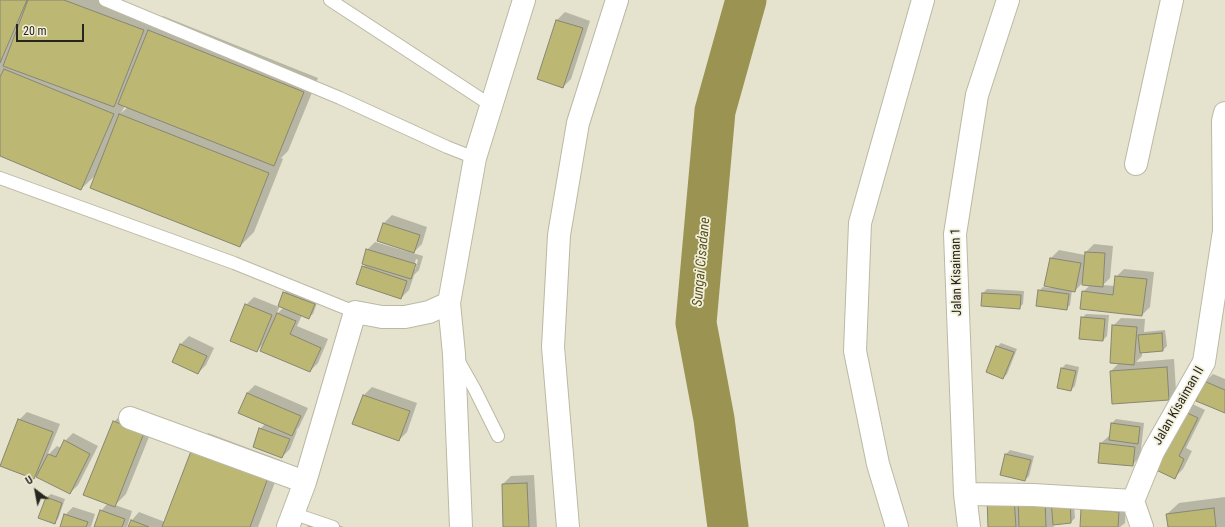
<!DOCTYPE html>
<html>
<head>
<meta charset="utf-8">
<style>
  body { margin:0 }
  #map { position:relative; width:1225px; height:527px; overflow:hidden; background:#e5e3ce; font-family:"Roboto Condensed",sans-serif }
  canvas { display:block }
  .north { position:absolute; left:16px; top:471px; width:40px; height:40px; -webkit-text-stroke:3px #f2f0db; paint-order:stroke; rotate:328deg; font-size:11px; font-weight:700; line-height:16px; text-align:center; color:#27261e }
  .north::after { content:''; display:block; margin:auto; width:14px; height:18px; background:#27261e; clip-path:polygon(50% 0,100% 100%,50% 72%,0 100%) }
  .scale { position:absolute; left:16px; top:24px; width:68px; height:18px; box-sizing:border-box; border:2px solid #27261e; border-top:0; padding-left:5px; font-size:12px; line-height:14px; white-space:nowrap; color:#27261e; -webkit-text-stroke:3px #f2f0db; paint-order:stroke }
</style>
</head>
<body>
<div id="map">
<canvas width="1225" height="527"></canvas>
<div class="north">U</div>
<div class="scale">20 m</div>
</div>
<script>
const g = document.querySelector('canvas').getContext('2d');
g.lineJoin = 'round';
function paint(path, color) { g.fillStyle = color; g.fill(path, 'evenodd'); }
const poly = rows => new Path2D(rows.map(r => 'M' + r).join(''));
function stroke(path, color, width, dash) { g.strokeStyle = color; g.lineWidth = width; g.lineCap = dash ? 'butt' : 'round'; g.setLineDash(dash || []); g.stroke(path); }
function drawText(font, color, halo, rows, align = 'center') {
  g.font = font + ' "Roboto Condensed",sans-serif'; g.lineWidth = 3.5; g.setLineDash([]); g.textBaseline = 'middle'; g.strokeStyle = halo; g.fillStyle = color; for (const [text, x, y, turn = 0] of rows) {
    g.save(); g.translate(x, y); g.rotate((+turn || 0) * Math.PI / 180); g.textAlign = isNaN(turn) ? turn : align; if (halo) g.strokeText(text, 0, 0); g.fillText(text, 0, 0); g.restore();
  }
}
const shadow = poly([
  [0,0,115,0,157,15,153,27,163,16,318,78,288,151,281,158,283,159,254,232,240,246,97,174,81,189,0,155],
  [125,106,128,107,121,113],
  [565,12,590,21,571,79,563,87,557,20],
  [392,215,427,227,422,244,414,252,384,223],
  [375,242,423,256,419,270,414,275,409,290,401,298,363,267,366,264,367,250],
  [416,259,418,260,415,270,413,270],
  [1094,244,1113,246,1110,278,1103,285,1115,286,1116,277,1124,269,1154,272,1150,307,1142,315,1083,292,1090,285,1083,282,1075,291,1072,290,1070,305,1066,309,1039,291,1043,287,1051,288,1051,286,1045,285,1051,258,1059,250,1085,255,1086,252],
  [288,289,318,300,313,314,309,317,302,315,297,326,328,339,318,363,310,371,264,343,257,351,246,305,254,297,279,307,284,293],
  [280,306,284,307,276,315],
  [987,289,1024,291,1023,304,1019,308,983,293],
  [1086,314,1109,315,1107,336,1103,340,1082,318],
  [1121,318,1145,319,1144,332,1165,330,1167,346,1163,350,1142,352,1142,356,1136,362,1174,359,1176,391,1168,399,1111,371,1119,363,1113,326],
  [189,336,214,348,206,365,198,373,173,362,181,344],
  [1001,343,1017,349,1007,374,1003,378,997,347],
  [1066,364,1079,367,1075,386,1071,390,1058,387,1062,368],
  [1213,374,1225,379,1225,412,1205,382],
  [255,385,308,408,299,427,296,431,297,431,290,449,282,457,260,429,265,424,239,412,247,393],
  [372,387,417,403,407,432,399,440,364,395],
  [1188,402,1205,410,1186,448,1192,451,1183,469,1175,477],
  [125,410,155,422,126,494,115,505,132,511,127,527,95,527,101,511,108,503,114,422],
  [27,412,60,424,47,456,57,446,61,448,65,441,73,433,98,446,78,485,70,493,40,472,34,478,19,420],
  [1116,419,1144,423,1140,457,1132,465,1101,443,1109,436,1111,436,1112,423],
  [208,433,283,461,258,527,129,527,132,520,139,512,165,522,194,447],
  [1010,450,1034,456,1029,476,1025,480,1002,474,1006,454],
  [534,475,537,527,504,527,503,484,511,476],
  [51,494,65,499,58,519,54,522,47,497],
  [1073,494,1075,518,1071,522,1053,524,1054,527,989,527,988,499],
  [1225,497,1225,527,1169,527,1167,514,1179,503],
  [1090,502,1126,504,1125,523,1120,527,1081,527,1082,509],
  [73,507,95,514,91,527,61,527,65,515],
  [316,518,344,527,307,527]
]);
const river = poly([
  [728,527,714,419,696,323,715,111,746,0]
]);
const building = poly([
  [0,0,27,0,0,63,0,0],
  [28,0,64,0,144,30,114,107,3,66,28,0],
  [556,20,583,28,563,88,537,79,556,20],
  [148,30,304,92,274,166,118,104,148,30],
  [4,69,114,114,81,190,0,156,0,77,4,69],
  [119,114,269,173,240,247,90,188,119,114],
  [383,223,420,235,414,253,377,241,383,223],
  [366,249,416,264,411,279,362,264,366,249],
  [1085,252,1105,253,1103,287,1082,285,1085,252],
  [1050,258,1081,263,1075,292,1044,286,1050,258],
  [362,266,407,281,401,299,356,284,362,266],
  [1115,276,1147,279,1142,316,1080,309,1082,291,1113,295,1115,276],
  [1038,290,1069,294,1067,310,1036,306,1038,290],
  [283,292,315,304,309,319,278,306,283,292],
  [982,293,1021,295,1020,309,981,306,982,293],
  [245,304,272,315,257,352,230,341,245,304],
  [277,313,296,321,290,334,321,348,310,372,260,351,277,313],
  [1081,317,1105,319,1103,341,1079,339,1081,317],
  [1112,325,1137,327,1134,365,1110,363,1112,325],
  [1162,333,1163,351,1140,353,1138,335,1162,333],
  [180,344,207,356,198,374,172,362,180,344],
  [996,346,1014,352,1003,379,986,372,996,346],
  [1167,367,1169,400,1112,404,1110,371,1167,367],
  [1061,368,1076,371,1071,391,1057,388,1061,368],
  [1204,381,1225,390,1225,413,1196,401,1204,381],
  [247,393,301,416,292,436,238,413,247,393],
  [363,395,410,411,399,441,352,424,363,395],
  [1179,409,1198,418,1179,456,1184,459,1175,479,1152,468,1179,409],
  [18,419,53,432,34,479,0,466,18,419],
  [113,421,144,433,115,507,83,495,113,421],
  [1111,423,1140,427,1138,444,1109,440,1111,423],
  [259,428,290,439,282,458,253,447,259,428],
  [64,440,90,454,70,494,36,477,48,454,56,457,64,440],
  [1100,443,1135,447,1133,466,1098,463,1100,443],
  [193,446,269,475,250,527,162,527,193,446],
  [1005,454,1031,460,1025,481,1000,475,1005,454],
  [527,483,529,527,503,527,502,484,527,483],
  [46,497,62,503,55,524,38,518,46,497],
  [1014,497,1016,527,988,527,987,498,1014,497],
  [1070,497,1071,523,1053,525,1051,499,1070,497],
  [1045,499,1046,527,1019,527,1018,500,1045,499],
  [1214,508,1216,527,1168,527,1166,514,1214,508],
  [1081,509,1119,512,1118,527,1080,527,1081,509],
  [100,510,125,519,122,527,94,527,100,510],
  [64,514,88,522,86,527,60,527,64,514],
  [131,520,149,527,128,527,131,520]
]);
const lane = poly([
  [105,0,340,98,447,147,475,158],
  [330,0,492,106],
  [0,178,234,263,355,312],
  [458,360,474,388,498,436],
  [292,513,333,527]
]);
const street = poly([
  [1136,164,1172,0],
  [130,418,305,482],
  [965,494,1033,495,1133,501],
  [288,527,305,482,355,312,382,317,405,317,429,312,449,303],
  [461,527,454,354,449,303,475,158,524,0],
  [568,527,553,347,559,235,578,123,617,0],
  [897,527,878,464,855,351,860,223,923,0],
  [969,527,965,494,955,234,977,95,1008,0],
  [1142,527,1133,501,1153,452,1204,362,1224,231,1223,121,1225,113]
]);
const streetNames = [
  ["Jalan Kisaiman 1",957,272,-91],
  ["Jalan Kisaiman II",1179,406,-60]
];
const waterNames = [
  ["Sungai Cisadane",702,262,-85]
];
paint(shadow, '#0003');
stroke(river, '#9a9352', 41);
paint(building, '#bdb774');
stroke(building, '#878672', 1);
stroke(lane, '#bbb9a4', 14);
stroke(street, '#bbb9a4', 24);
stroke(lane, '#fff', 12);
stroke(street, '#fff', 22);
drawText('13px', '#27261e', '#f2f0db', streetNames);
drawText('italic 14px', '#57521f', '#f2f0db', waterNames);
</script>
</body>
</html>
